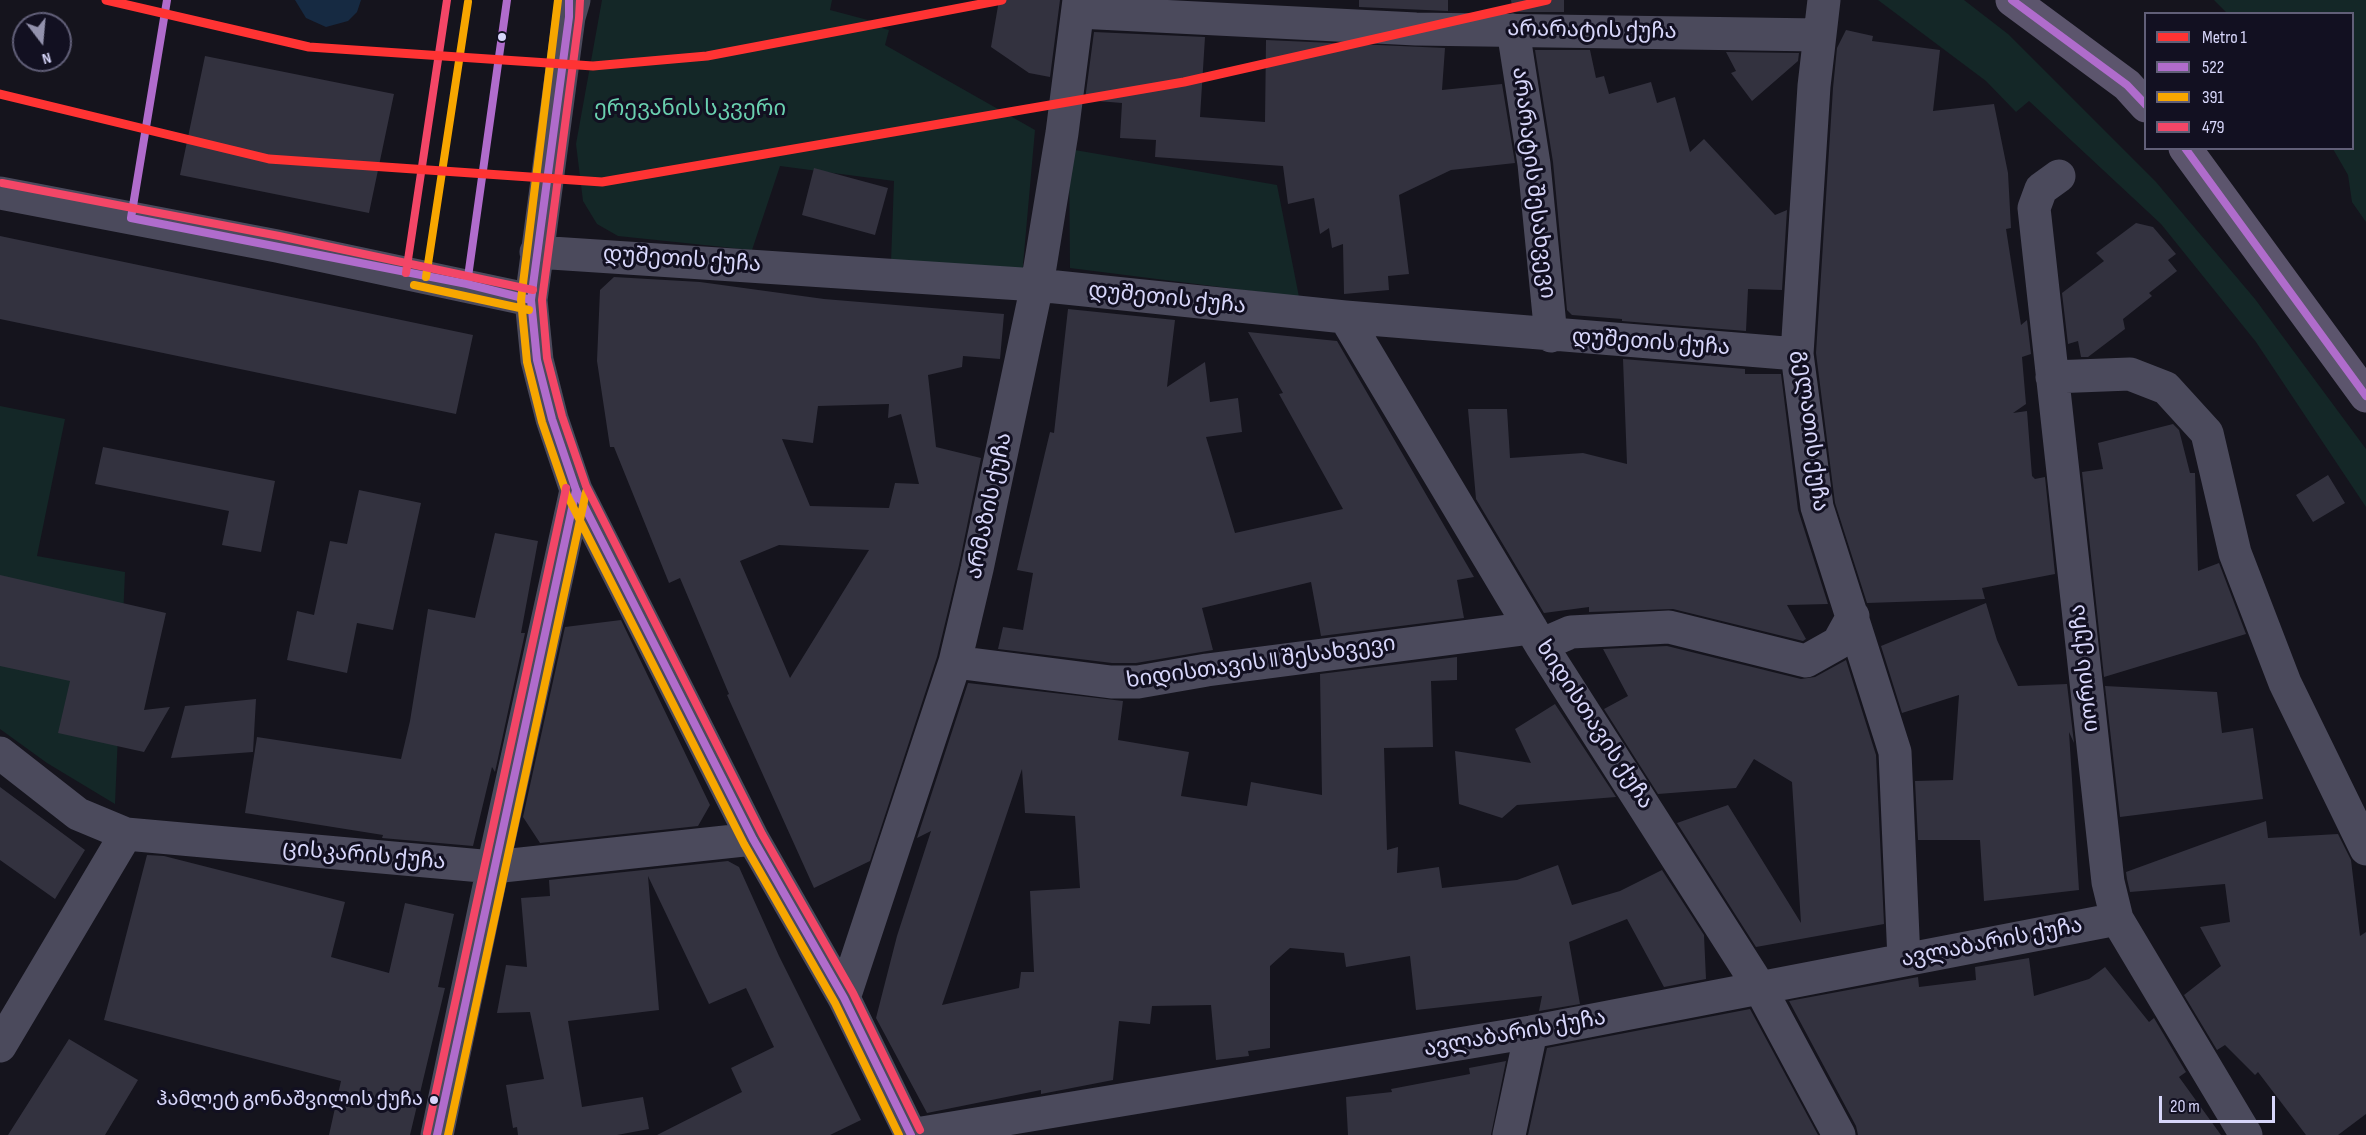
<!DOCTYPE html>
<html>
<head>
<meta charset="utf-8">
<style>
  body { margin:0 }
  #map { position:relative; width:2366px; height:1135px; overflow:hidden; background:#15141d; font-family:"Sofia Sans Condensed",sans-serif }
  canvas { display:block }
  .legend { position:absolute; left:2144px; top:12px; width:210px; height:138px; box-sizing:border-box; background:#121021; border:2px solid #615f78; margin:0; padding:8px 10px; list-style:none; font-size:18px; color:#d7d6fa }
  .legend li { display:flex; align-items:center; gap:12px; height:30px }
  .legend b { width:30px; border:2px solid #615f78 }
  .north { position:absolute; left:12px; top:12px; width:60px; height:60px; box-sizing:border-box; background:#121021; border:2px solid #615f78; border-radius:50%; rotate:164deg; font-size:16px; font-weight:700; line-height:24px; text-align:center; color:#d7d6fa }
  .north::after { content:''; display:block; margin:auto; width:21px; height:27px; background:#9392ad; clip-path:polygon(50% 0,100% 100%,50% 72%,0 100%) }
  .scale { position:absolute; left:2159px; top:1096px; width:116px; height:27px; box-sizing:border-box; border:3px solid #d7d6fa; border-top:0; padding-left:8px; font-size:18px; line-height:21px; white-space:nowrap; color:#d7d6fa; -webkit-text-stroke:4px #121021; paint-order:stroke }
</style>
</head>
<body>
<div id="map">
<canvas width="2366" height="1135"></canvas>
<ul class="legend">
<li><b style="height:8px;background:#f33"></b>Metro 1</li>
<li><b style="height:8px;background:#b06ccc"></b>522</li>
<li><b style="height:8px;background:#f7a600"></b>391</li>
<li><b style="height:8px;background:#f34667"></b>479</li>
</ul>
<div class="north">N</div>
<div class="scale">20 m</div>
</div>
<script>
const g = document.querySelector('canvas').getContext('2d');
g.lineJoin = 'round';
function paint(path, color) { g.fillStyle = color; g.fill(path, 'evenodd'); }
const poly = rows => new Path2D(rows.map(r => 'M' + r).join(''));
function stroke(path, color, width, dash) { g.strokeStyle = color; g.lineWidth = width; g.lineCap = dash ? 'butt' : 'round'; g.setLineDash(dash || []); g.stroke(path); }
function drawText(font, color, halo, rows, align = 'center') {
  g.font = font + ' "Sofia Sans Condensed","Noto Sans Georgian",sans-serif'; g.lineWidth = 6; g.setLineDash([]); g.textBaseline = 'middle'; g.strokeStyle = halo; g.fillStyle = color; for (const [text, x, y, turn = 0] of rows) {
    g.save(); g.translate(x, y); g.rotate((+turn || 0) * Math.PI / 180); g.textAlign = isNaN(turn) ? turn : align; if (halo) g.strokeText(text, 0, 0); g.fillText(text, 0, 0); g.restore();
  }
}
const green = poly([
  [602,0,832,0,830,10,883,24,882,28,889,30,885,45,1035,130,1022,276,891,262,894,181,780,166,752,250,618,236,597,224,583,201,576,144],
  [1878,0,1964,0,2008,34,2156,182,2255,299,2366,449,2366,507,2256,342,2161,224,2029,101,2016,112,1986,81],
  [2214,0,2366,0,2366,222,2352,202,2348,175,2333,149,2352,148,2352,14,2227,13],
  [1069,149,1277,185,1299,297,1070,268],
  [0,406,65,419,37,556,125,572,115,804,47,763,0,729]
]);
const water = poly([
  [295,0,361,0,357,12,348,21,326,27,306,18]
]);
const building = poly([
  [999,0,1060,0,1050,77,1029,73,991,47],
  [1359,0,1448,0,1448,11,1359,7],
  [1511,0,1564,0,1564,12,1513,12],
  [1846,30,1873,36,1872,41,1940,50,1933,111,1994,104,2008,173,2011,228,2006,229,2021,325,2027,320,2031,354,2022,357,2026,404,2013,413,2027,411,2032,476,2035,479,2045,477,2055,574,1982,588,1985,599,1867,603,1835,503,1816,353,1833,88,1837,48],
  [1094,32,1205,37,1200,117,1265,122,1266,40,1445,48,1442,90,1502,84,1515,163,1451,170,1399,195,1409,274,1388,276,1389,290,1344,294,1343,244,1332,248,1329,228,1320,234,1314,198,1288,204,1283,166,1155,157,1156,140,1120,138,1122,103,1085,100],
  [1535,50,1590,50,1596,78,1604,76,1609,94,1651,82,1657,103,1675,97,1690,152,1704,139,1775,215,1787,210,1782,290,1748,289,1746,331,1622,321,1622,319,1572,315,1567,310,1553,162],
  [1726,52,1799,53,1798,61,1752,101,1731,73,1736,71],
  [205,56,394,94,369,213,180,175],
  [814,168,888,188,875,235,802,215],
  [2136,223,2153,227,2176,254,2168,260,2177,271,2149,293,2152,296,2123,319,2125,329,2088,357,2081,357,2078,341,2068,344,2062,293,2104,261,2096,253],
  [0,236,473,335,456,414,0,319],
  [614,277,700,282,824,299,1004,314,1000,359,963,356,962,367,928,375,936,447,981,458,959,565,937,657,870,861,814,888,727,695,729,694,680,578,669,583,614,447,610,447,597,361,600,290],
  [889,404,888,418,901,414,919,484,895,483,889,508,810,506,782,439,813,443,818,406],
  [779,545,869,550,790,678,740,561],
  [1068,309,1175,320,1167,387,1205,362,1210,402,1238,398,1242,432,1206,437,1235,533,1343,509,1279,394,1283,393,1248,332,1337,341,1474,577,1457,580,1464,618,1321,636,1311,582,1202,608,1213,650,1136,663,1112,663,998,649,1003,627,1023,630,1033,573,1017,570,1050,432,1054,433],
  [1623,359,1745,369,1745,374,1781,374,1798,510,1828,604,1787,605,1806,639,1803,641,1673,609,1589,612,1589,607,1544,613,1476,499,1468,409,1507,409,1510,458,1583,453,1627,464],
  [2173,424,2179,430,2190,473,2195,473,2198,571,2219,563,2246,634,2104,677,2082,472,2103,469,2098,443],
  [103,447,275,481,261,552,222,545,229,511,95,484],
  [2328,475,2345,503,2313,522,2296,495],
  [359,490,421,503,393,630,357,623,347,673,287,660,297,611,314,615,330,541,347,544],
  [495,533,538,541,521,633,525,633,495,772,492,767,473,846,382,838,383,835,245,813,257,737,401,759,410,721,428,609,475,618],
  [0,575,166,613,144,710,170,707,144,752,58,733,70,681,0,666],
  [1986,603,1997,640,2018,686,2067,684,2074,743,2069,732,2079,890,1984,901,1980,840,1918,840,1915,781,1953,780,1959,695,1902,713,1881,646],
  [621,620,710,805,698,826,540,843,523,817,565,627],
  [1667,646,1801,679,1815,677,1846,660,1876,755,1884,924,1756,947,1677,823,1728,805,1801,923,1792,782,1754,759,1736,788,1658,794,1604,709,1628,696,1603,649],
  [1457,657,1457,680,1431,681,1433,747,1384,748,1387,850,1398,847,1397,873,1439,867,1442,888,1517,880,1558,865,1572,905,1620,891,1662,870,1704,935,1706,979,1664,987,1627,919,1569,942,1580,1004,1539,1011,1542,996,1416,1010,1410,956,1346,967,1344,953,1290,948,1270,966,1270,1048,1248,1051,1249,1056,1216,1060,1211,1005,1152,1006,1150,1024,1119,1021,1113,1080,1041,1094,1041,1090,927,1113,876,1018,897,936,931,831,917,838,968,683,1123,701,1118,740,1189,752,1181,796,1247,806,1251,782,1322,795,1320,674],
  [1022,769,1025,813,1075,816,1080,888,1030,891,1034,972,1021,972,1019,988,942,1005],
  [2105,686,2217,692,2222,733,2253,728,2263,799,2120,817],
  [256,699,253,752,171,758,185,706],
  [1555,704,1616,797,1517,805,1502,818,1459,804,1455,751,1531,763,1515,729],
  [0,787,85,850,55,899,0,860],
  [2266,821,2268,838,2338,834,2351,860,2360,936,2366,932,2366,1114,2338,1135,2306,1135,2258,1072,2255,1075,2225,1045,2217,1050,2184,995,2221,966,2200,927,2230,922,2225,884,2130,892,2127,879,2126,872],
  [147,855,164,856,345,902,331,957,389,973,405,903,454,914,438,987,445,988,410,1135,329,1135,341,1081,104,1020],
  [728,861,739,867,779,956,861,1120,830,1135,657,1135,742,1092,731,1068,774,1047,746,988,709,1004,648,876,659,1010,568,1021,582,1107,643,1097,649,1129,617,1135,518,1135,517,1127,513,1128,506,1085,544,1079,530,1012,497,1013,506,965,527,967,521,898,550,896,549,880],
  [2029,958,2034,996,2089,979,2105,967,2149,1022,2154,1018,2186,1072,2179,1077,2221,1135,1858,1135,1856,1126,1789,1001,1918,977,1919,987,1976,980,1975,967],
  [1750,1009,1818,1135,1528,1135,1547,1048],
  [69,1039,138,1080,105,1135,8,1135],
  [1506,1061,1491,1135,1348,1135,1346,1097,1392,1092,1391,1089,1470,1074,1469,1068]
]);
const minor = poly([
  [574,0,569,17,531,300,537,360,552,419,576,490,753,839,844,998,911,1135],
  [1824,0,1814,86,1797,354,1817,507,1895,752,1904,960],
  [1078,12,1416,29,1819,35],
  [1513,30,1534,164,1551,336],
  [2059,176,2041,189,2034,208,2108,882,2117,919,2246,1135],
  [0,193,277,246,531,300],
  [536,252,1037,285,1345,317,1797,354],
  [1345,317,1541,645,1760,988,1839,1135],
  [2052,377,2130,374,2166,388,2207,433,2235,553,2285,683,2366,849],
  [1541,645,1571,632,1669,627,1806,661,1838,643,1853,616],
  [955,662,1111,682,1138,682,1207,670,1531,628],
  [0,753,78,814,126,834,493,867,753,839],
  [844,998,955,662,977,569,1037,285,1062,133,1079,0],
  [0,1046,126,834],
  [437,1135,493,867,576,490],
  [910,1135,1531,1032,2117,919],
  [1509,1135,1531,1032]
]);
const major = poly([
  [2012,0,2127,85,2146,106],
  [2185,148,2366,396]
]);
const bus1 = poly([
  [167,0,131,218,467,284,531,300],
  [569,0,569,17,531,300,537,360,552,419,576,490,753,839,844,998,911,1135],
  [2012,0,2127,85,2146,105],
  [2185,148,2366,396],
  [467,284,507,0],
  [437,1135,576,490]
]);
const bus2 = poly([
  [558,0,521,300,527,362,542,422,567,495,744,844,835,1003,899,1135],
  [426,277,468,2],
  [414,285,529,310],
  [448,1135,586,492]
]);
const bus3 = poly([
  [580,0,579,18,542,300,547,358,562,416,586,486,762,834,853,993,920,1130],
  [2,183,279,236,533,290],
  [406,273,447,0],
  [427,1133,566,488]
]);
const metro1 = poly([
  [106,0,309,47,593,66,707,56,1002,0],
  [0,94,269,159,602,182,1184,82,1547,0]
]);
const markers = [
  [502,37,5,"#d7d6fa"],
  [434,1100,5,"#d7d6fa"]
];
const busNames = [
  ["ჰამლეტ გონაშვილის ქუჩა",423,1100]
];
const streetNames = [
  ["არარატის ქუჩა",1592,31,1],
  ["არარატის შესახვევი",1533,183,83],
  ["დუშეთის ქუჩა",682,260,4],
  ["დუშეთის ქუჩა",1167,299,6],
  ["დუშეთის ქუჩა",1651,343,4],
  ["გელათის ქუჩა",1810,431,83],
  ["არმაზის ქუჩა",990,506,-78],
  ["ხიდისთავის II შესახვევი",1261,663,-8],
  ["იორის ქუჩა",2085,668,-96],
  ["ხიდისთავის ქუჩა",1594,725,57],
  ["ცისკარის ქუჩა",364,856,5],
  ["ავლაბარის ქუჩა",1992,943,-11],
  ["ავლაბარის ქუჩა",1515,1034,-10]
];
const parkNames = [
  ["ერევანის სკვერი",690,109]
];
paint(green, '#142727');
paint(water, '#162a42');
paint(building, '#33323f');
stroke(minor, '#4b4a5c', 33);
stroke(major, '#5c556d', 33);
stroke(bus1, '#b06ccc', 8);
stroke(bus2, '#f7a600', 8);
stroke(bus3, '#f34667', 8);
stroke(metro1, '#f33', 9);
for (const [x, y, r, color] of markers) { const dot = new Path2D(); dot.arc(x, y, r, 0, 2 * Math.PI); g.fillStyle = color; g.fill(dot); stroke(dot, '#121021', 2); }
drawText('20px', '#d7d6fa', '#121021', busNames, 'right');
drawText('22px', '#d7d6fa', '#121021', streetNames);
drawText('22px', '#6ad1b0', '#121021', parkNames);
</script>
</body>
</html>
